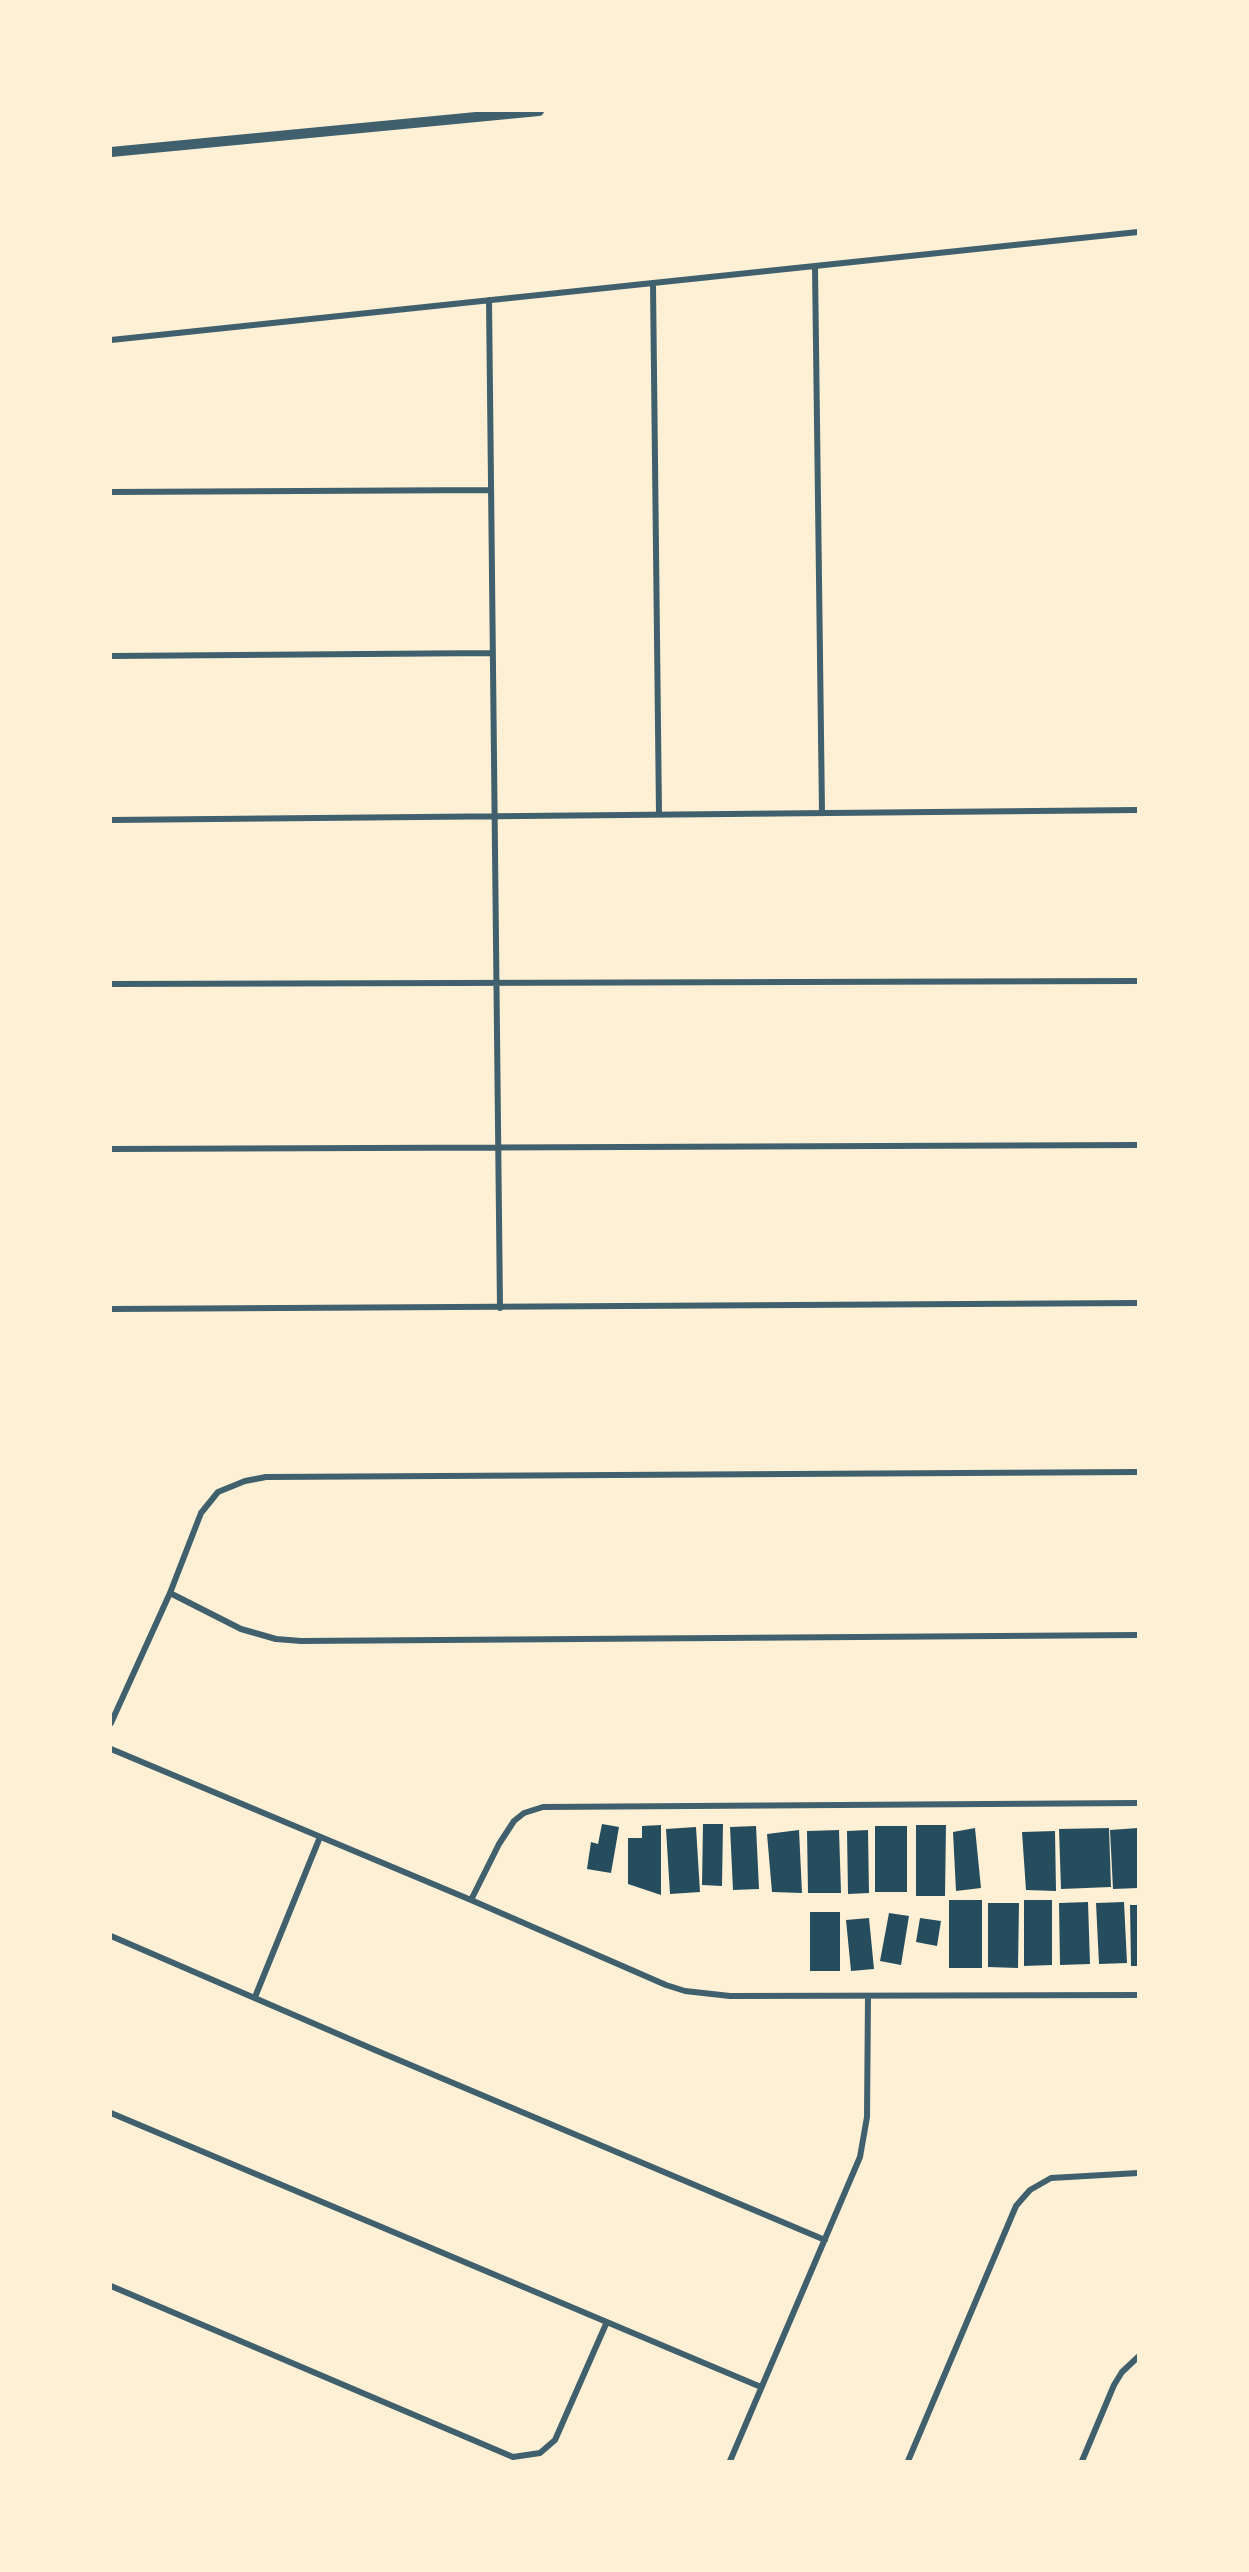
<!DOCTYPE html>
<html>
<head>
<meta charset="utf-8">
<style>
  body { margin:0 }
  #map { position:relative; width:1249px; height:2572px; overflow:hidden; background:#fdf0d5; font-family:"Noto Sans",sans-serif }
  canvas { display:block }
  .frame { position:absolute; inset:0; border:112px solid #fdf0d5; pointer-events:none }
</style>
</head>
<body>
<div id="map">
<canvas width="1249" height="2572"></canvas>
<div class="frame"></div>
</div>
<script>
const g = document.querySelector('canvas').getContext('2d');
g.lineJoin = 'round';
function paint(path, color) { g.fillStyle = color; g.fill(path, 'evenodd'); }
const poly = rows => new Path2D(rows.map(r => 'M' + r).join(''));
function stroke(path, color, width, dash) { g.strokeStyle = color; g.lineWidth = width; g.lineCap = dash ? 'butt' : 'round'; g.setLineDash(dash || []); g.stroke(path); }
const building = poly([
  [602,1824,619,1827,611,1873,587,1869,591,1842,598,1844],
  [703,1824,723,1824,722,1886,702,1885],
  [661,1825,661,1895,628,1884,628,1838,642,1838,642,1826],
  [916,1825,946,1825,945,1896,916,1896],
  [756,1826,759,1889,733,1890,730,1827],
  [875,1826,907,1826,907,1892,875,1892],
  [696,1827,700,1892,670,1894,666,1829],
  [975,1828,981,1888,956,1891,953,1832],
  [1109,1828,1111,1887,1061,1889,1059,1829],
  [1138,1828,1138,1888,1113,1889,1110,1830],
  [799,1830,802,1893,772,1892,767,1834],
  [839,1830,841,1893,808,1893,807,1831],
  [868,1830,869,1893,848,1894,847,1831],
  [1055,1831,1056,1891,1026,1890,1022,1832],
  [949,1900,982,1900,982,1968,949,1968],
  [1024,1900,1052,1900,1052,1965,1024,1966],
  [1088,1902,1090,1964,1060,1965,1059,1903],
  [1124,1902,1127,1963,1099,1964,1096,1903],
  [988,1903,1019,1903,1018,1968,988,1967],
  [1130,1905,1138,1905,1138,1966,1131,1966],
  [810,1912,840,1912,840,1971,810,1971],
  [889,1913,909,1916,901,1965,880,1961],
  [869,1918,874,1969,851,1971,846,1920],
  [920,1918,941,1921,937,1946,916,1942]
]);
const minor = poly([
  [815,267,822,812],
  [653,284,659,814],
  [489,300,500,1308],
  [111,340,1138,232],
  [111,492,491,490],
  [111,656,492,653],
  [111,820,1138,810],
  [111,984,1138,981],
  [111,1149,1138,1145],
  [111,1309,1138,1303],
  [170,1593,241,1629,276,1639,301,1641,1138,1635],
  [111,1723,170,1593,201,1513,218,1492,245,1481,266,1477,1138,1472],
  [111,1749,471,1900,666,1985,685,1991,730,1996,1138,1995],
  [471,1900,499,1844,514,1821,524,1813,543,1807,1138,1803],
  [111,1936,375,2050,825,2240],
  [255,1997,320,1837],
  [111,2113,761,2387],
  [111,2286,513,2457,540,2453,555,2440,606,2324],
  [730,2461,860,2157,867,2117,868,1996],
  [908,2461,1016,2206,1022,2199,1030,2190,1051,2178,1138,2173],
  [1082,2461,1114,2385,1122,2372,1138,2357]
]);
const tertiary = poly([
  [111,152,539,111]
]);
paint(building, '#264d5e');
stroke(minor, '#3f606c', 6);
stroke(tertiary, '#3f606c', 10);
</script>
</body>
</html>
